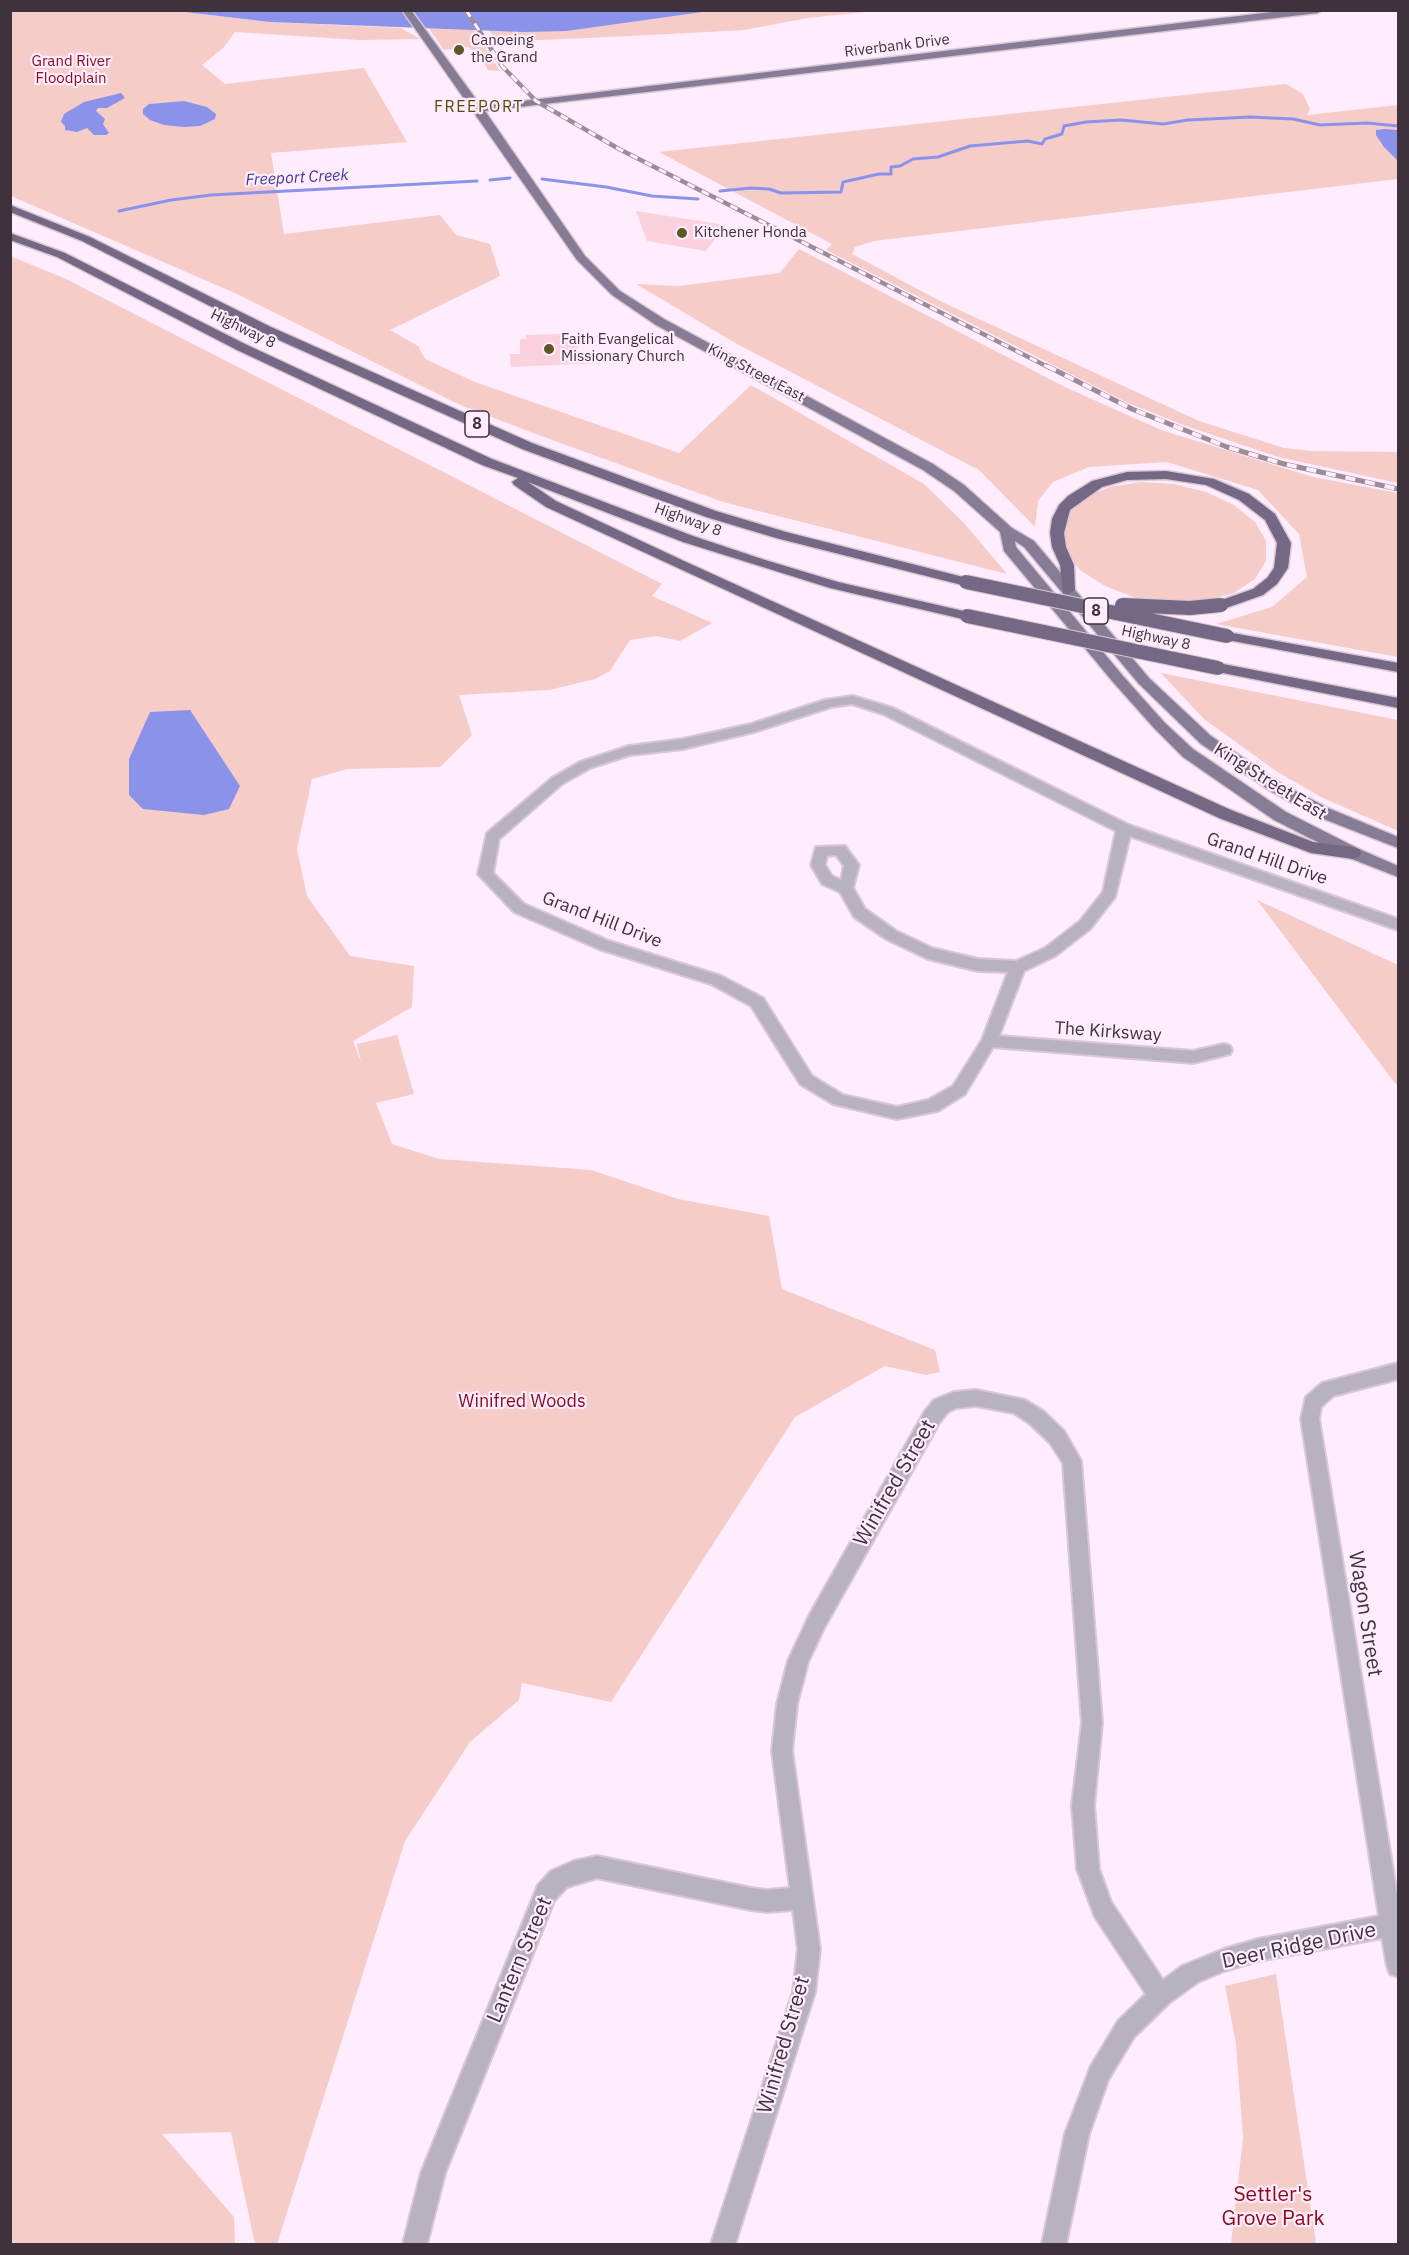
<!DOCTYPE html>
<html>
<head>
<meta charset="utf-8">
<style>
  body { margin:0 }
  #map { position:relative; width:1409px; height:2255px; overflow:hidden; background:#ffecfc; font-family:"IBM Plex Sans",sans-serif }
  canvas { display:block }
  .frame { position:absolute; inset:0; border:12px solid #3e333d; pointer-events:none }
</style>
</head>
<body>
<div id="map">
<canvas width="1409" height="2255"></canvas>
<div class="frame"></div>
</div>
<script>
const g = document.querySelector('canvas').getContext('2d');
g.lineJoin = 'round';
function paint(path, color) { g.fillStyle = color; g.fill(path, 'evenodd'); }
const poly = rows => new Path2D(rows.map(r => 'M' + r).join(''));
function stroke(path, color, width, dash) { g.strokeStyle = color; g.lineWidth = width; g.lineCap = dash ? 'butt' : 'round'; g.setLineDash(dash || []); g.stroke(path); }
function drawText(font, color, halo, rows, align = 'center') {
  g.font = font + ' "IBM Plex Sans",sans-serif'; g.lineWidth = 4.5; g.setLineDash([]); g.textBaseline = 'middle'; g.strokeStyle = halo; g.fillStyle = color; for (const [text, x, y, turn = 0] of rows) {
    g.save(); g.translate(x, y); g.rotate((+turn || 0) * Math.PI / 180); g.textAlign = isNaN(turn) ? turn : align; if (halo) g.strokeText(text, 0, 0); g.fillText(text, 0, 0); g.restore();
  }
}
const green = poly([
  [11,11,176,11,270,22,401,28,420,39,359,40,235,32,224,47,202,65,225,84,364,68,407,142,271,153,284,234,440,215,456,235,490,244,500,276,390,330,418,346,425,359,475,382,679,453,751,385,924,484,964,523,1007,574,723,502,533,433,458,404,237,294,11,196],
  [710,11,875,11,808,18,744,30,631,36,496,42,489,30,567,31],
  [428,27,473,29,500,71,488,70,481,57,468,47,444,50],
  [1286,84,1303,94,1310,109,1307,115,1398,105,1398,179,874,241,855,247,852,254,940,301,1199,421,1284,448,1312,451,1398,452,1398,483,1278,457,1186,426,1128,403,826,250,832,244,659,152],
  [799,249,1065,387,1161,430,1313,477,1398,493,1398,657,1216,624,1272,607,1307,577,1299,534,1258,490,1167,462,1089,467,1053,482,1038,501,1035,527,979,470,737,344,636,284,679,286,780,273],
  [10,256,64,278,662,584,652,596,712,623,680,641,657,636,630,640,610,671,595,679,549,690,459,695,472,735,440,767,347,769,312,779,297,849,307,896,350,956,414,966,412,1007,353,1041,361,1062,357,1044,397,1035,414,1094,376,1103,392,1144,439,1159,591,1170,678,1199,769,1216,782,1289,935,1350,940,1372,926,1375,885,1366,795,1417,611,1702,522,1683,519,1700,470,1742,405,1841,277,2244,255,2244,231,2132,162,2134,234,2217,235,2244,11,2244],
  [136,746,240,786,129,759],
  [1141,482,1174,484,1206,492,1234,505,1255,522,1266,541,1266,561,1255,579,1234,593,1205,601,1171,603,1136,598,1105,586,1080,570,1065,551,1061,531,1067,513,1085,497,1110,487],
  [1161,673,1398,720,1398,831,1321,797,1276,771,1204,719],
  [1257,900,1398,965,1398,1087],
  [1276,1974,1316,2244,1231,2244,1243,2138,1236,2044,1225,1986]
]);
const water = poly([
  [176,11,710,11,567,31,523,32,270,22],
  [121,93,125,98,107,108,98,108,96,111,105,119,103,124,109,133,106,135,94,135,87,128,77,132,65,130,65,126,61,122,64,114,84,102],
  [184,101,207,107,216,114,215,119,200,126,184,127,164,125,150,120,143,114,143,109,149,104],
  [1384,129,1398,130,1398,161,1384,147,1376,135,1376,130],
  [190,710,240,786,229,809,204,815,143,809,129,795,129,759,150,712]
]);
const stream = poly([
  [542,179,606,187,652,196,698,199],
  [490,180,510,178],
  [720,191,751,188,769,189,781,193,841,192,843,182,879,174,891,174,891,167,900,166,913,159,938,157,970,146,1028,141,1042,144,1045,139,1062,134,1064,126,1086,122,1121,120,1163,124,1188,120,1250,117,1293,119,1320,125,1367,123,1398,126],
  [119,211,171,200,211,195,477,181]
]);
const building = poly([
  [636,211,725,225,706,251,647,241],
  [560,334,569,340,580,338,577,352,601,356,601,363,511,367,510,354,520,354,520,339,526,339,526,335]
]);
const minor = poly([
  [853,696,893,708,1129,825,1398,919,1398,930,1130,836,1115,897,1090,929,1055,956,1024,971,999,1036,1193,1051,1224,1044,1230,1046,1232,1050,1230,1054,1193,1063,993,1047,965,1094,938,1111,897,1119,833,1104,800,1084,751,1006,711,984,599,949,514,912,478,874,487,833,552,778,580,762,629,746,683,739,751,724,825,700,853,696],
  [852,704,883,714,1116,831,1103,892,1080,921,1045,948,1016,961,978,959,932,948,896,931,865,909,853,888,859,865,845,846,816,847,811,865,822,884,840,892,854,917,886,939,928,959,978,971,1008,972,982,1040,953,1086,928,1100,897,1107,843,1095,812,1076,763,998,721,976,609,941,524,904,493,873,499,839,562,784,590,768,630,755,683,749,754,732,831,707,852,704],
  [836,855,844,866,841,880,832,876,825,865,827,856,836,855],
  [1398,1363,1398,1379,1333,1396,1321,1407,1319,1419,1398,1901,1398,1977,1390,1974,1387,1966,1382,1938,1258,1961,1224,1971,1198,1982,1169,2003,1134,2037,1108,2080,1089,2134,1066,2244,1042,2244,1065,2134,1091,2066,1118,2021,1146,1994,1095,1917,1077,1869,1072,1805,1082,1723,1063,1463,1050,1443,1029,1423,1014,1413,976,1406,956,1408,948,1412,939,1423,824,1628,808,1662,797,1704,792,1751,820,1949,815,1992,735,2244,711,2244,793,1992,798,1949,793,1910,767,1912,751,1910,597,1878,567,1887,554,1901,445,2173,427,2244,403,2244,421,2173,538,1885,551,1871,574,1861,597,1856,751,1888,767,1890,790,1888,772,1751,777,1704,788,1661,810,1614,925,1411,934,1400,954,1392,976,1390,1025,1400,1043,1411,1064,1431,1081,1461,1102,1723,1094,1805,1099,1869,1111,1902,1163,1980,1182,1966,1224,1949,1258,1939,1379,1916,1301,1419,1306,1397,1322,1383,1398,1363]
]);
const major = poly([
  [402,10,411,10,481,106,1289,10,1322,10,1318,13,485,111,585,256,620,291,664,319,933,464,964,485,1012,528,1034,541,1149,678,1211,736,1282,784,1328,808,1398,837,1398,848,1316,816,1272,792,1201,744,1139,684,1024,547,1015,541,1016,547,1123,676,1164,722,1193,749,1286,812,1359,849,1398,866,1398,877,1347,857,1274,820,1183,757,1154,728,1113,682,1004,551,1000,532,954,491,923,470,656,325,612,295,577,260,402,10]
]);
const highway = poly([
  [10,205,90,237,271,327,532,443,716,511,786,532,971,579,973,582,966,586,776,538,706,517,522,449,263,333,82,241,10,212,10,205],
  [10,233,65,253,245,344,492,459,693,536,762,559,838,582,972,613,974,616,967,620,830,588,683,542,528,482,556,501,684,561,1231,810,1313,842,1353,847,1359,849,1361,853,1359,857,1353,859,1311,853,1219,818,546,507,514,485,512,482,518,478,482,465,237,350,57,257,10,240,10,233],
  [1166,471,1214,479,1249,494,1275,514,1291,543,1288,568,1277,584,1263,595,1226,608,1216,608,1214,605,1216,602,1253,589,1267,578,1274,568,1277,543,1265,520,1239,500,1206,485,1166,479,1127,480,1102,487,1070,510,1064,533,1066,547,1074,565,1075,590,1068,594,1063,593,1060,565,1052,547,1050,533,1052,519,1059,505,1068,496,1092,481,1127,472,1166,471],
  [1227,632,1398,663,1398,672,1222,639,1220,636,1222,633,1227,632],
  [1218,663,1398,698,1398,708,1213,671,1211,668,1213,665,1218,663]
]);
const railFar1 = poly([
  [466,10,502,66,536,101,619,149,1050,368]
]);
const rail = poly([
  [1047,366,1132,409,1227,447,1284,464,1398,489]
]);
const highwayBridge = poly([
  [966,582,1227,636],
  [1122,605,1190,608,1221,605],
  [967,616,1218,668]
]);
const markers = [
  [459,50,6,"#5d5723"],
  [682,233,6,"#5d5723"],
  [549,349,6,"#5d5723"]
];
const farPoinames = [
  ["Canoeing",471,41],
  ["the Grand",471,58],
  ["Kitchener Honda",694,233],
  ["Faith Evangelical",561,340],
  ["Missionary Church",561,357]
];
const farStreetnames = [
  ["Riverbank Drive",897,46,-7],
  ["Highway 8",243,329,26],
  ["King Street East",756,373,28],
  ["Highway 8",688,520,20],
  ["Highway 8",1156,638,12]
];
const farParknames = [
  ["Grand River",71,62],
  ["Floodplain",71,79]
];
const farNeighbourhoodnames = [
  ["FREEPORT",479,107]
];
const farWaternames = [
  ["Freeport Creek",297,178,-3]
];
const shields = [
  [477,424,24],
  [1096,611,24]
];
const shieldNames = [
  ["8",477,424],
  ["8",1096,611]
];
const streetNames = [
  ["King Street East",1270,782,32],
  ["Grand Hill Drive",1267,859,19],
  ["Grand Hill Drive",602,920,21],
  ["The Kirksway",1108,1032,4]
];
const parkNames = [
  ["Winifred Woods",522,1402]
];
const nearStreetnames = [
  ["Winifred Street",895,1483,-60],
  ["Wagon Street",1365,1614,81],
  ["Deer Ridge Drive",1299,1946,-12],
  ["Lantern Street",520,1960,-67],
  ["Winifred Street",784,2045,-74]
];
const nearParknames = [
  ["Settler's",1273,2195],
  ["Grove Park",1273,2219]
];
paint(green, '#f6ccc8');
paint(water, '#8b92ea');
stroke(stream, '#8b92ea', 3);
paint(building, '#fcd1de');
stroke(minor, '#d8c7d6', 4);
stroke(major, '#d8c7d6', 3);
stroke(highway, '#d8c7d6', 3);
paint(minor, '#b8b2c0');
paint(major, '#877c95');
paint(highway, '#756885');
stroke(railFar1, '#9b8c99', 4.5);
stroke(rail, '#9b8c99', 5);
stroke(railFar1, '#ffecfc', 3, [8]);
stroke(rail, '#ffecfc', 4, [10]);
stroke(highwayBridge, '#d8c7d6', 16, []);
stroke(highwayBridge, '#756885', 14);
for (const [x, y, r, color] of markers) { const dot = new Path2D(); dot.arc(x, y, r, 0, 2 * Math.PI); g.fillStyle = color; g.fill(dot); stroke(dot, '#ffecfc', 2); }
drawText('15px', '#3e333d', '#ffecfc', farPoinames, 'left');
drawText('15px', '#3e333d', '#ffecfc', farStreetnames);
drawText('15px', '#8c091a', '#ffecfc', farParknames);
g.letterSpacing = '1.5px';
drawText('16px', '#534c0d', '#ffecfc', farNeighbourhoodnames);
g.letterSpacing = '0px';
drawText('italic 16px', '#3c369b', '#ffecfc', farWaternames);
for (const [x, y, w] of shields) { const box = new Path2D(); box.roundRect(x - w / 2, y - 13, w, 26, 4.5); g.fillStyle = '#ffecfc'; g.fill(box); stroke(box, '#3e333d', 1.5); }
drawText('bold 16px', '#3e333d', null, shieldNames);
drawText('18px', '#3e333d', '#ffecfc', streetNames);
drawText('18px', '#8c091a', '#ffecfc', parkNames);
drawText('21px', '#3e333d', '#ffecfc', nearStreetnames);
drawText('21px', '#8c091a', '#ffecfc', nearParknames);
</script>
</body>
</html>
